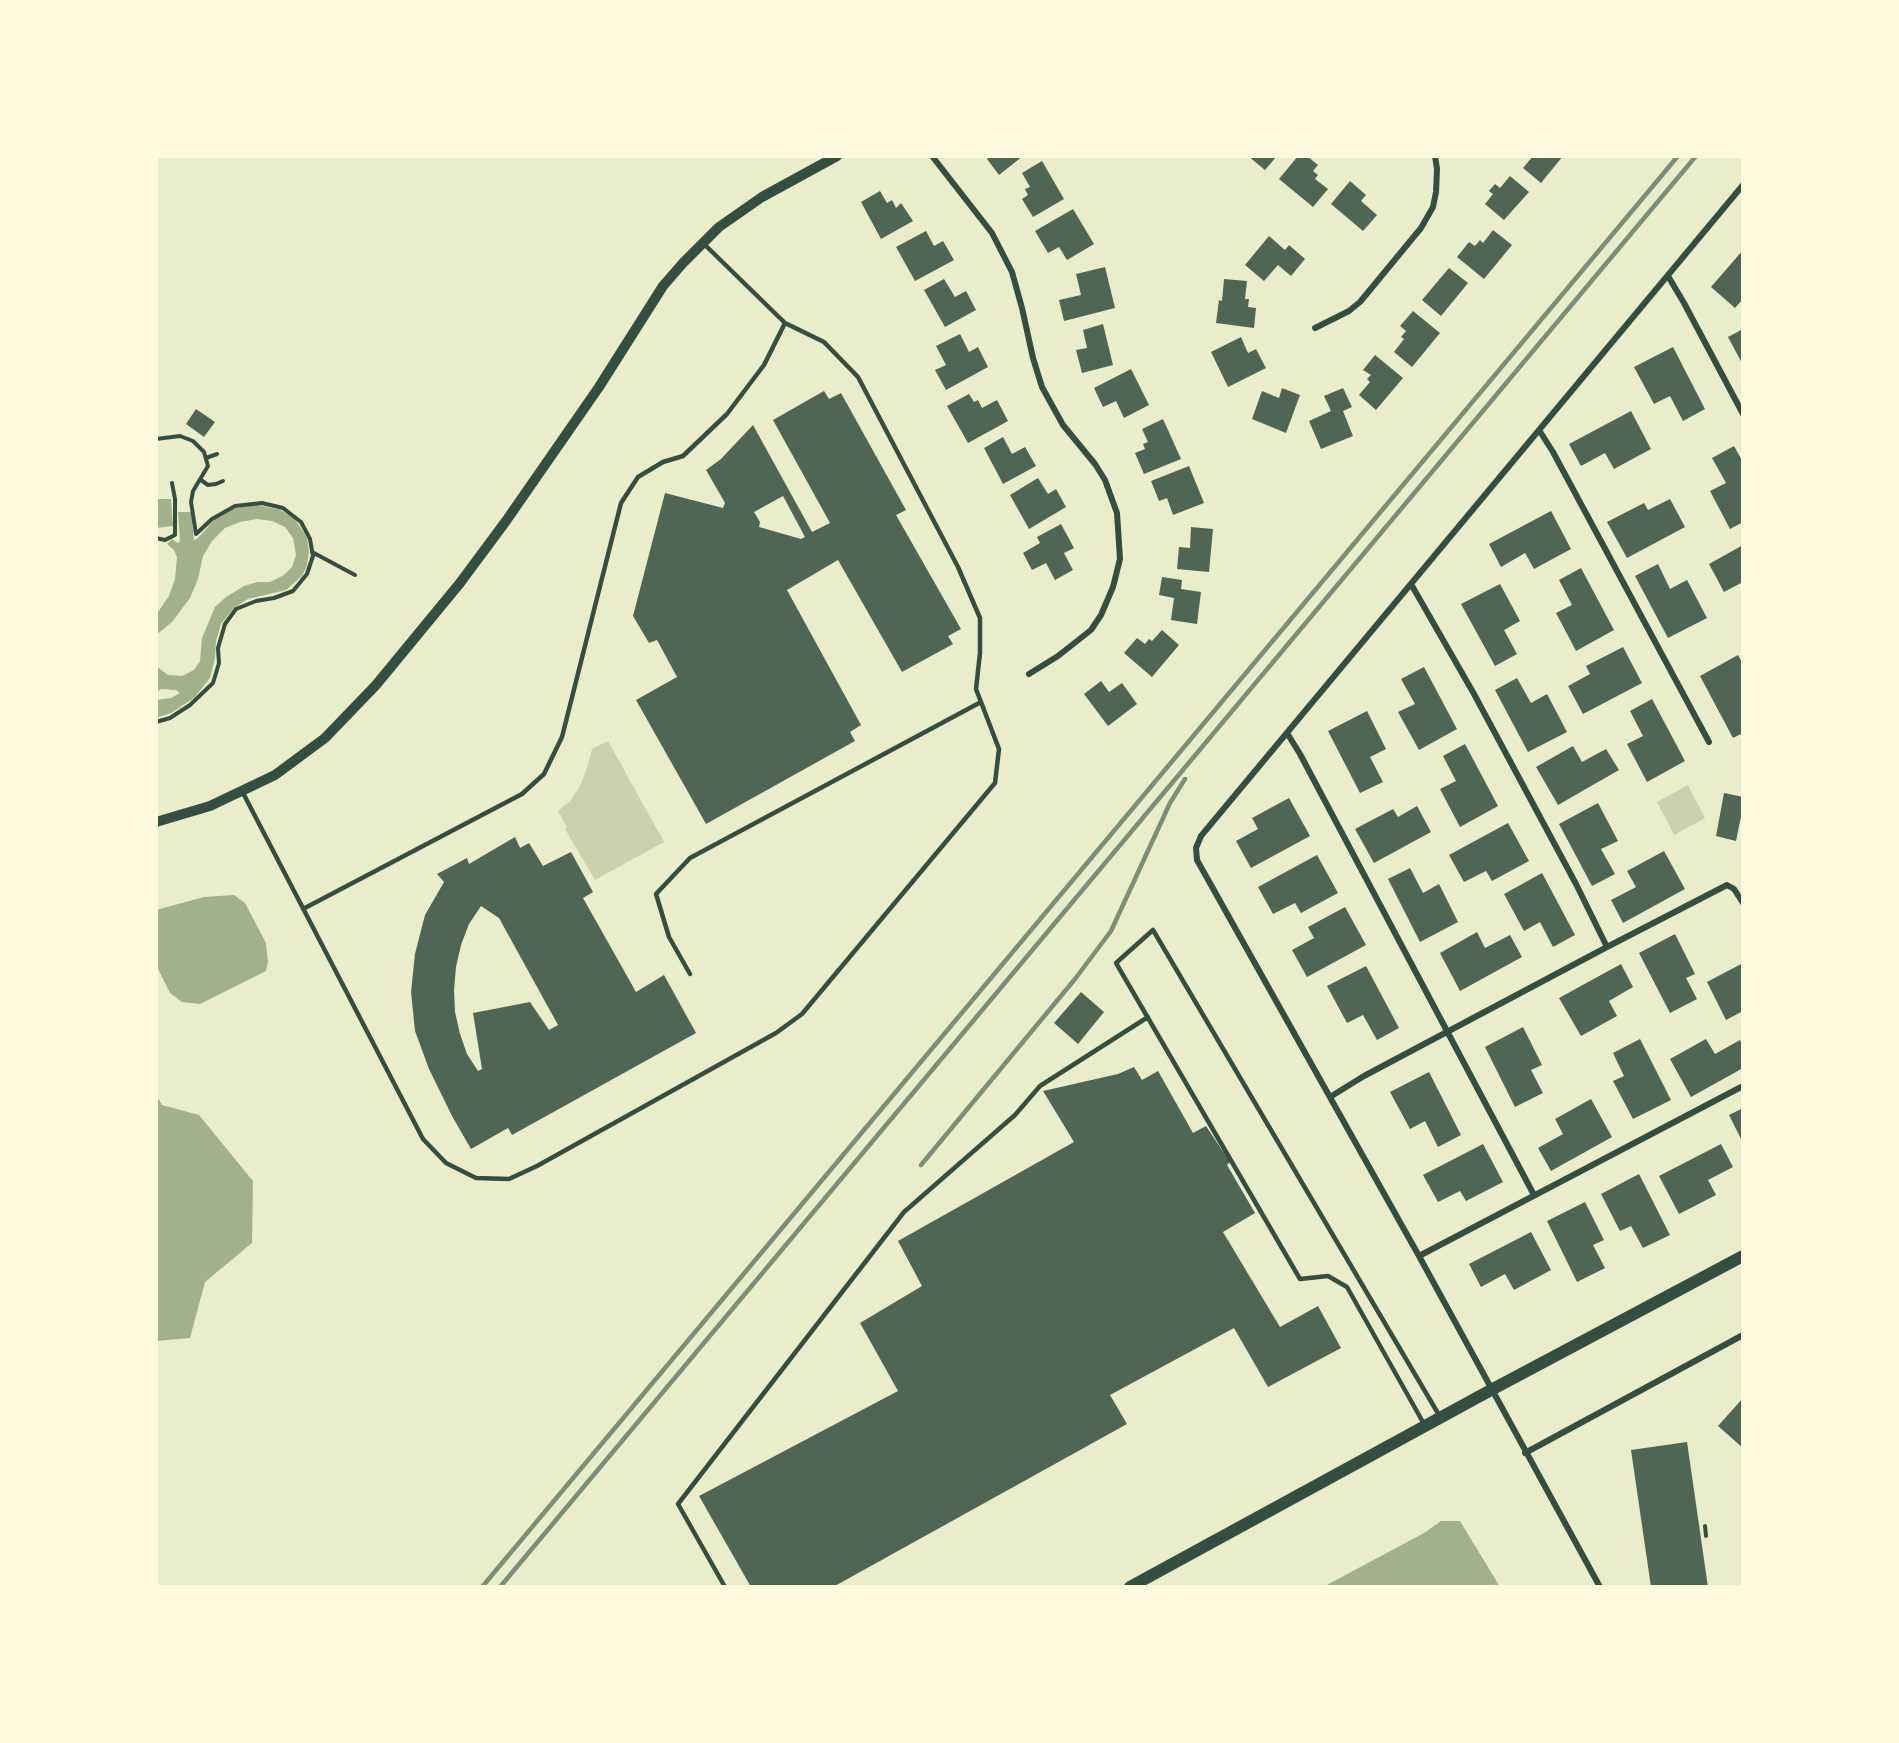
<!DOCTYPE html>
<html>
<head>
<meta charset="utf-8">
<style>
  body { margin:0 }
  #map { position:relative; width:1899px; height:1743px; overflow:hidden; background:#e9edc9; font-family:"Roboto Condensed",sans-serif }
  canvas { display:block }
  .frame { position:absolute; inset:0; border:158px solid #fefae0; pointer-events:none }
</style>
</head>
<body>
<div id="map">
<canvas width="1899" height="1743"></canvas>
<div class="frame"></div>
</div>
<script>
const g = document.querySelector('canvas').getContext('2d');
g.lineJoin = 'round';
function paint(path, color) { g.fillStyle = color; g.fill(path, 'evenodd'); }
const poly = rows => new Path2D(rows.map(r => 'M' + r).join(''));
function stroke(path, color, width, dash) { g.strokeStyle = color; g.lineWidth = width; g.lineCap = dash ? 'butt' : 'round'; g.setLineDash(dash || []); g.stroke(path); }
const green = poly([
  [608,741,664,842,595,880,565,829,567,827,558,811,570,801,580,786,587,768,592,749],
  [1688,785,1705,818,1674,835,1657,802]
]);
const water = poly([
  [156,499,171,499,173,526,156,528],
  [258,505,281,510,295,519,307,538,309,551,307,566,302,576,286,590,248,599,234,608,221,624,216,641,215,658,210,678,194,698,171,713,156,718,156,700,171,698,180,693,176,690,161,689,156,693,156,666,168,675,182,676,194,670,200,661,202,638,215,607,226,597,244,586,257,582,270,582,284,575,292,567,296,555,293,538,285,527,272,521,257,519,240,522,225,528,212,541,203,556,198,579,190,598,172,622,156,635,156,615,169,596,175,579,177,557,174,550,167,544,172,539,178,543,180,541,178,512,191,512,194,540,197,539,215,519,225,513,236,508],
  [234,895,245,903,266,943,268,962,266,971,200,1004,182,1002,170,993,156,965,156,910,204,897],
  [156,1095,162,1105,199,1115,253,1181,252,1243,205,1282,190,1338,156,1341],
  [1441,1521,1460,1521,1500,1587,1323,1587,1424,1533]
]);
const building = poly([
  [991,156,1023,156,999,175,987,159],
  [1248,156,1277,156,1265,170],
  [1298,156,1307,156,1318,165,1313,171,1318,175,1315,179,1328,189,1313,207,1279,179],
  [1533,156,1563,156,1541,183,1523,168],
  [1042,161,1064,199,1033,217,1022,199,1028,195,1025,189,1030,187,1022,173],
  [1510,176,1529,192,1504,220,1485,204,1493,194,1489,191,1495,184,1500,188],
  [1350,181,1366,195,1361,201,1377,215,1363,231,1331,204],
  [880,191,887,203,892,200,896,208,901,203,913,221,881,239,861,202],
  [1073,209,1094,244,1067,260,1059,247,1048,253,1035,231],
  [1493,230,1512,245,1484,279,1457,257,1469,242,1475,246,1480,240,1483,243],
  [926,231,934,246,943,241,954,260,915,281,896,247],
  [1269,236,1285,250,1289,245,1305,259,1291,276,1278,265,1264,281,1245,265],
  [1743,250,1743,299,1735,308,1711,287],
  [1105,267,1115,308,1064,321,1059,300,1081,295,1076,274],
  [1449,268,1468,283,1441,316,1422,300],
  [944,279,955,297,966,291,976,310,945,327,924,290],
  [1224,279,1247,281,1245,299,1249,299,1248,307,1256,308,1254,328,1216,323,1219,300,1222,301],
  [1413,311,1440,333,1412,367,1394,352,1404,339,1401,337,1406,331,1400,326],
  [1103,324,1113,365,1082,373,1076,350,1087,348,1083,330],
  [1743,329,1743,365,1728,337],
  [960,334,969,352,978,347,988,367,946,390,935,370,946,365,936,346],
  [1241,337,1248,353,1256,349,1266,368,1228,387,1211,352],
  [1673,347,1705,409,1683,421,1670,396,1654,404,1634,367],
  [1375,355,1403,378,1376,410,1359,395,1370,382,1367,379,1371,375,1363,370],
  [1131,369,1149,405,1124,418,1116,401,1103,407,1094,388],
  [1282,388,1300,395,1286,433,1252,419,1262,391,1279,398],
  [1343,388,1352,407,1343,411,1353,436,1321,449,1309,421,1331,411,1324,396],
  [824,391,829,399,841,393,906,510,896,515,961,629,948,636,953,644,902,672,838,560,787,590,861,725,850,732,855,741,706,824,636,700,677,677,657,640,649,643,633,616,665,493,723,508,725,503,706,470,721,459,753,425,812,532,830,523,773,420],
  [783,496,805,537,801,539,759,527,760,522,754,512],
  [969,394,974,402,978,400,982,408,997,400,1008,421,968,443,947,406],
  [196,409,215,422,204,437,186,424],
  [1631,411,1651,449,1614,469,1605,453,1581,466,1569,444],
  [1163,419,1181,459,1144,474,1135,453,1145,449,1143,444,1148,442,1142,429],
  [1003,437,1012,454,1025,447,1036,466,1003,484,984,448],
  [1734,446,1743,462,1743,522,1730,529,1710,491,1726,483,1712,458],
  [1189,466,1204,503,1173,515,1167,498,1159,501,1151,481],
  [1038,478,1048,494,1056,489,1066,507,1029,529,1010,495],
  [1670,499,1685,527,1627,558,1607,522,1644,503,1648,510],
  [1551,511,1571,549,1534,569,1525,553,1501,567,1489,544],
  [1061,524,1074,548,1064,553,1073,570,1055,580,1046,563,1032,570,1023,553,1040,543,1037,537],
  [1191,527,1213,529,1209,572,1177,569,1179,547,1190,548],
  [1743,545,1743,582,1724,592,1709,564],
  [1658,564,1670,589,1687,580,1707,618,1668,638,1635,576],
  [1581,568,1614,630,1576,651,1556,613,1572,605,1559,580],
  [1162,577,1182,580,1181,589,1201,592,1197,624,1171,620,1174,598,1159,595],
  [1500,584,1520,621,1504,630,1517,654,1495,666,1461,604],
  [1162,630,1179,645,1152,677,1124,653,1137,638,1145,644,1149,639,1152,641],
  [1623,647,1642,683,1583,714,1568,686,1590,674,1586,666],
  [1738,655,1743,664,1743,733,1733,738,1700,676],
  [1424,667,1457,729,1419,750,1398,712,1415,704,1401,679],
  [1517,678,1531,703,1547,694,1567,732,1528,752,1495,690],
  [1101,681,1109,692,1122,683,1137,704,1108,726,1084,694],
  [1652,699,1685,761,1647,782,1627,744,1643,736,1630,711],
  [1367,711,1386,749,1370,757,1383,782,1360,793,1328,731],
  [1465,744,1498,806,1460,827,1440,789,1456,781,1443,756],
  [1573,746,1582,762,1606,749,1619,770,1558,805,1536,767],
  [1724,793,1743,797,1743,807,1736,841,1716,836],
  [1289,798,1310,836,1251,868,1236,841,1258,829,1252,818],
  [1598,803,1618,841,1601,849,1615,874,1592,886,1559,824],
  [1417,806,1431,832,1374,863,1355,829,1393,809,1398,817],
  [1508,823,1529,861,1492,881,1486,871,1464,882,1449,855],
  [515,837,520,848,529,843,543,866,571,852,593,892,583,898,636,992,664,975,696,1033,512,1135,508,1128,471,1149,452,1116,429,1069,415,1031,411,992,415,954,425,915,444,882,437,874,467,858,469,864],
  [481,906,499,918,558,1025,549,1030,530,1002,473,1013,482,1069,478,1071,467,1054,460,1034,455,1012,454,990,456,967,461,945,469,924],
  [1664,851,1685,889,1623,923,1611,900,1636,887,1627,871],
  [1317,855,1338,893,1301,913,1295,903,1273,914,1258,887],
  [1410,868,1423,893,1439,884,1458,922,1420,942,1388,879],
  [1542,873,1575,935,1553,947,1540,922,1524,931,1504,894],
  [1345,907,1366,945,1307,977,1292,950,1314,938,1308,927],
  [1477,932,1485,948,1510,935,1522,957,1460,991,1440,953],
  [1675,934,1695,974,1686,978,1697,999,1670,1013,1639,953],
  [1743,963,1743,1011,1726,1020,1707,982],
  [1621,964,1633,987,1609,1001,1617,1016,1581,1036,1559,998],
  [1366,966,1399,1028,1377,1040,1363,1015,1347,1023,1327,986],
  [1081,992,1104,1012,1078,1044,1054,1023],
  [1523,1027,1542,1065,1531,1070,1543,1093,1515,1107,1485,1047],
  [1640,1039,1671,1100,1633,1119,1613,1081,1624,1076,1613,1053],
  [1706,1039,1715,1054,1740,1040,1743,1047,1743,1068,1691,1097,1670,1059],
  [1134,1067,1142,1080,1158,1071,1193,1133,1206,1126,1230,1162,1227,1165,1255,1213,1223,1232,1280,1327,1318,1306,1341,1348,1268,1387,1234,1328,1110,1395,1127,1424,833,1587,751,1587,699,1496,898,1391,860,1323,922,1286,898,1241,1074,1142,1043,1091,1118,1074],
  [1429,1072,1461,1135,1438,1147,1425,1121,1410,1129,1390,1092],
  [1591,1099,1612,1137,1551,1171,1538,1148,1563,1134,1555,1119],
  [1743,1108,1743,1143,1729,1115],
  [1483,1144,1503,1182,1466,1201,1460,1191,1438,1202,1423,1175],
  [1721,1144,1733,1167,1708,1180,1716,1195,1679,1214,1659,1176],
  [1639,1174,1670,1235,1643,1248,1631,1226,1620,1231,1601,1194],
  [1585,1202,1604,1240,1593,1245,1605,1268,1577,1282,1547,1221],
  [1531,1232,1551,1270,1514,1290,1505,1274,1481,1287,1469,1264],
  [1743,1398,1743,1448,1718,1426],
  [1687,1442,1708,1587,1651,1587,1631,1450]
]);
const path = poly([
  [156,439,180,436,193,441,204,452,208,466,193,491,191,502,196,534,212,519,235,506,262,503,283,508,301,522,310,539,313,556,307,574,293,591,274,598,256,601,236,609,225,624,218,648,219,663,213,683,190,705,170,718,156,722],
  [206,458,217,454],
  [201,480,208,485,216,484,223,481],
  [156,538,165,540,175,535,175,499,172,483],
  [312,552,355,575],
  [1705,1526,1706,1536]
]);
const service = poly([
  [242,791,423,1139,446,1163,476,1178,509,1179,537,1166,776,1033,802,1014,995,783,999,749,976,689,980,653,980,618,958,567,858,377,824,342,785,323,703,243],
  [303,909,522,794,544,774,562,737,621,503,638,477,663,462,683,456,727,414,764,365,785,323],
  [690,974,669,937,656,894,690,858,981,702],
  [1424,1424,1347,1287,1328,1276,1300,1279,1116,963,1153,930,1439,1415],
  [725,1587,678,1504,904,1212,1015,1115,1040,1086,1148,1017]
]);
const minor = poly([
  [932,156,992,233,1012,272,1022,308,1033,358,1042,387,1063,425,1095,464,1105,480,1117,513,1120,559,1113,587,1101,615,1091,630,1058,656,1029,674],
  [1668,276,1684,303,1743,414],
  [1315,328,1349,311,1360,302,1421,228,1433,207,1436,192,1437,169,1435,156],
  [1539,430,1553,452,1709,742],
  [1411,584,1474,694,1576,884,1607,947],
  [1287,733,1300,754,1534,1195],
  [1330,1097,1364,1076,1607,947,1727,885,1734,889,1743,903],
  [1419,1256,1743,1086],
  [1525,1453,1743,1335],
  [1600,1587,1419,1256,1197,860,1196,848,1201,836,1743,185]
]);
const tertiary = poly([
  [156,822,210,806,275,775,325,738,376,685,460,583,506,521,599,387,663,286,683,263,719,227,762,197,837,156]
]);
const secondary = poly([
  [1130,1587,1491,1390,1743,1256]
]);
const rail = poly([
  [921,1165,1075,979,1111,931,1170,803,1185,779],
  [482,1587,1678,156],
  [500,1587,1696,156]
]);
paint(green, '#cad2ad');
paint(water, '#a3b18a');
paint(building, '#4f6655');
stroke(path, '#344e41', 4);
stroke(service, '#344e41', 4.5);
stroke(minor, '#344e41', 6);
stroke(tertiary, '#344e41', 10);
stroke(secondary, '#344e41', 12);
stroke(rail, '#7c8e77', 4.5);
</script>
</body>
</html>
